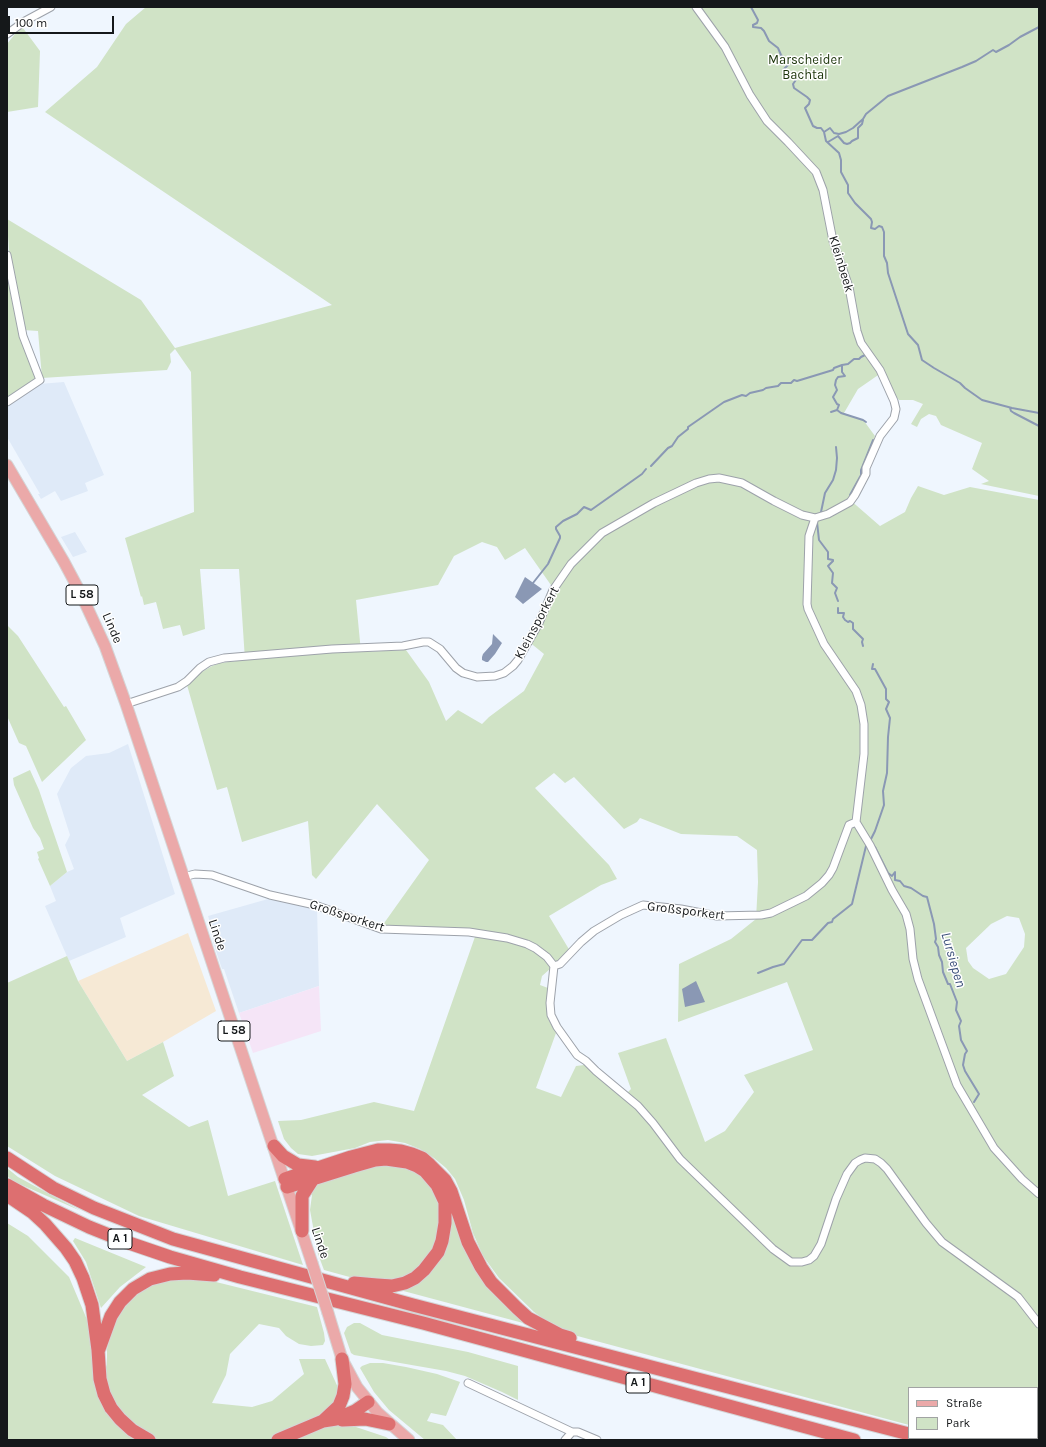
<!DOCTYPE html>
<html>
<head>
<meta charset="utf-8">
<style>
  body { margin:0 }
  #map { position:relative; width:1046px; height:1447px; overflow:hidden; background:#eff6fe; font-family:Karla,sans-serif }
  canvas { display:block }
  .frame { position:absolute; inset:0; border:8px solid #15181a; pointer-events:none }
  .legend { position:absolute; left:908px; top:1387px; width:130px; height:52px; box-sizing:border-box; background:#fff; border:1px solid #a1a3a3; margin:0; padding:5px 7px; list-style:none; font-size:12px; color:#15181a }
  .legend li { display:flex; align-items:center; gap:8px; height:20px }
  .legend b { width:20px; border:1px solid #a1a3a3 }
  .scale { position:absolute; left:8px; top:16px; width:106px; height:18px; box-sizing:border-box; border:2px solid #15181a; border-top:0; padding-left:5px; font-size:12px; line-height:14px; white-space:nowrap; color:#15181a; -webkit-text-stroke:3px #fff; paint-order:stroke }
</style>
</head>
<body>
<div id="map">
<canvas width="1046" height="1447"></canvas>
<div class="frame"></div>
<ul class="legend">
<li><b style="height:5px;background:#eba9a9"></b>Straße</li>
<li><b style="height:11px;background:#d0e3c6"></b>Park</li>
</ul>
<div class="scale">100 m</div>
</div>
<script>
const g = document.querySelector('canvas').getContext('2d');
g.lineJoin = 'round';
function paint(path, color) { g.fillStyle = color; g.fill(path, 'evenodd'); }
const poly = rows => new Path2D(rows.map(r => 'M' + r).join(''));
function stroke(path, color, width, dash) { g.strokeStyle = color; g.lineWidth = width; g.lineCap = dash ? 'butt' : 'round'; g.setLineDash(dash || []); g.stroke(path); }
function drawText(font, color, halo, rows, align = 'center') {
  g.font = font + ' Karla,sans-serif'; g.lineWidth = 3; g.setLineDash([]); g.textBaseline = 'middle'; g.strokeStyle = halo; g.fillStyle = color; for (const [text, x, y, turn = 0] of rows) {
    g.save(); g.translate(x, y); g.rotate((+turn || 0) * Math.PI / 180); g.textAlign = isNaN(turn) ? turn : align; if (halo) g.strokeText(text, 0, 0); g.fillText(text, 0, 0); g.restore();
  }
}
const built = poly([
  [64,382,104,475,85,483,88,491,61,501,55,491,41,499,38,494,40,494,7,437,7,404,39,384],
  [75,532,87,552,73,557,61,537],
  [128,744,175,894,120,918,126,937,69,961,45,906,56,901,50,886,67,872,74,869,65,845,70,835,57,794,71,768,86,756,109,753],
  [268,899,317,908,319,986,239,1013,224,969,222,969,213,942,212,929,208,916]
]);
const industrial = poly([
  [188,933,216,1011,163,1042,127,1061,78,981]
]);
const education = poly([
  [319,986,321,1031,253,1053,239,1013]
]);
const green = poly([
  [146,7,1039,7,1039,496,981,484,989,481,972,469,982,443,941,425,936,416,929,414,921,419,917,427,911,424,923,404,913,400,899,400,895,395,884,371,858,389,844,413,864,421,875,436,861,473,849,499,880,526,905,512,911,498,918,486,944,495,970,487,1039,500,1039,1440,972,1440,964,1438,1037,1438,1037,1388,909,1388,909,1425,570,1334,549,1323,534,1312,499,1278,483,1256,473,1233,464,1200,455,1179,446,1168,434,1158,420,1149,405,1143,388,1140,370,1142,355,1148,312,1156,298,1154,291,1148,284,1139,278,1121,301,1120,374,1102,414,1111,477,931,382,926,429,860,377,804,316,879,312,875,308,821,242,842,227,787,217,790,187,685,200,673,212,666,220,663,245,660,239,569,200,569,205,629,183,636,180,625,163,629,156,602,144,605,142,596,141,597,125,538,194,512,191,372,175,349,170,354,171,362,167,370,42,378,38,331,23,330,9,252,7,219,141,300,175,348,332,305,45,112,97,67,126,24],
  [482,542,497,547,505,560,525,548,553,588,528,641,544,654,524,691,489,717,482,724,458,710,446,721,429,682,406,650,361,652,356,600,438,585,454,556],
  [554,773,565,783,574,777,624,829,637,822,640,818,681,834,737,836,757,850,758,882,756,919,731,939,679,964,678,1022,787,982,813,1050,744,1075,754,1092,725,1131,705,1142,666,1038,618,1053,631,1089,623,1097,584,1065,576,1066,561,1097,536,1088,556,1033,548,1019,546,1004,548,988,540,985,542,976,550,969,563,959,570,951,549,916,601,885,617,879,609,865,535,788],
  [1007,916,1019,918,1025,934,1024,947,1006,974,989,979,973,968,968,961,966,948,991,924],
  [23,28,40,51,38,107,7,112,7,44,15,34],
  [7,275,21,337,37,381,7,400],
  [7,625,18,636,64,707,66,706,86,740,42,782,26,746,19,743,7,716],
  [30,770,39,790,67,872,50,886,38,859,39,858,37,852,44,849,40,838,33,828,14,785,13,778],
  [67,956,78,981,127,1061,163,1042,174,1076,142,1095,189,1127,208,1120,228,1196,275,1181,303,1265,139,1216,55,1176,7,1146,7,983],
  [379,1153,397,1153,414,1158,430,1168,436,1174,447,1191,467,1248,485,1278,512,1308,538,1327,396,1289,415,1283,424,1277,435,1266,440,1257,448,1233,449,1207,444,1193,440,1183,434,1176,421,1165,414,1161,397,1156,378,1156,353,1163,299,1180,298,1177,352,1160],
  [389,1163,418,1171,437,1192,442,1224,427,1263,407,1278,368,1282,324,1270,318,1254,310,1210,312,1195,308,1192,317,1183],
  [7,1168,18,1177,81,1211,15,1182,7,1176],
  [7,1223,28,1236,69,1277,107,1367,107,1349,111,1333,118,1314,128,1301,142,1289,156,1282,172,1279,191,1279,212,1281,317,1307,324,1333,325,1341,323,1345,311,1346,299,1344,286,1336,279,1328,259,1324,230,1354,226,1375,212,1403,252,1407,272,1401,304,1374,299,1359,325,1359,356,1427,386,1437,390,1440,7,1440],
  [75,1238,146,1267,120,1287,101,1308,86,1262,73,1241],
  [354,1323,360,1323,382,1335,468,1352,518,1366,518,1400,502,1392,465,1376,446,1371,354,1355,351,1353,344,1333,347,1327],
  [370,1363,383,1363,406,1367,437,1374,460,1382,446,1416,431,1413,427,1421,443,1425,457,1440,425,1440,389,1410,374,1392,360,1368,362,1366]
]);
const water = poly([
  [525,577,542,589,523,604,515,597],
  [493,634,502,643,495,654,488,662,486,662,482,660,482,657,483,654,492,644],
  [696,981,705,1002,685,1007,682,989]
]);
const stream = poly([
  [751,7,758,20,757,23,753,25,753,27,761,28,764,31,769,41,778,48,781,55,789,64,783,70,785,73,798,76,798,77,793,84,794,88,807,97,810,100,809,104,805,108,813,126,817,128,821,128,824,132,826,141,839,153,841,160,841,172,848,185,848,193,855,203,871,219,872,222,871,228,875,229,879,226,882,227,884,232,884,256,887,263,888,273,908,334,918,345,922,360,934,368,960,383,965,388,982,400,1012,408,1039,413],
  [824,132,830,128,834,133,839,134,846,132,853,128,863,119,866,114,888,96,962,67,976,61,993,50,996,52,1009,45,1020,37,1039,27],
  [828,142,838,136,844,143,847,144,850,143,852,141,858,138,858,128,862,124,863,120],
  [1010,408,1011,411,1014,413,1039,426],
  [837,410,841,413,863,420,866,422],
  [831,412,837,410,839,405,837,404,833,397,837,390,835,385,836,380,838,377,845,376,842,372,842,365,848,364,854,359,859,359,861,357,865,355],
  [651,466,668,448,672,446,678,437,688,429,688,427,724,402,742,395,746,396,750,393,763,390,766,388,778,386,781,383,791,383,794,380,797,381,833,370,834,368,842,365],
  [850,495,861,475,861,470,873,440],
  [821,512,825,493,833,480,836,470,837,458,836,447],
  [817,522,819,540,828,552,828,559,833,560,833,561,828,566,833,573,832,583,837,588,835,593,838,601],
  [533,583,548,564,560,538,560,536,556,529,556,527,563,521,577,514,584,507,591,510,642,474,646,469],
  [838,608,838,613,844,613,843,617,845,620,848,622,850,621,853,623,853,629,863,639,862,642,863,646],
  [871,839,875,831,884,805,883,791,887,773,888,737,890,718,886,709,889,702,886,699,886,689,875,669,872,669,873,664],
  [875,847,888,873,892,876,895,872,895,880,900,881,904,886,911,888,923,896,927,897,934,924,936,939,935,942,938,947,939,955,942,962,943,972,948,984,950,984,957,1002,956,1010,961,1021,959,1026,961,1040,967,1051,965,1054,963,1065,965,1071,979,1094,974,1102],
  [758,973,773,967,784,964,802,940,812,940,828,923,832,922,833,919,852,904,866,846]
]);
const street = poly([
  [7,34,25,21,51,7],
  [7,255,23,336,40,380,7,402],
  [815,518,809,536,807,604,808,609,824,644,856,691,861,705,864,724,864,754,856,822,870,845,892,890,906,914,910,929,913,959,918,979,957,1085,994,1148,1022,1179,1039,1194],
  [126,704,178,687,187,681,200,668,209,662,224,658,332,649,403,646,423,642,429,642,440,649,456,668,463,673,477,677,495,676,504,673,513,666,518,660,539,623,553,590,571,564,602,533,654,503,696,483,709,479,719,478,742,483,774,501,802,515,815,518,828,514,850,502,855,495,866,474,866,468,880,436,894,418,896,409,894,401,880,370,861,343,857,331,849,287,833,241,823,190,816,172,788,142,767,121,750,95,725,47,696,7],
  [183,877,195,874,212,875,270,895,315,905,381,929,469,932,507,938,527,944,535,948,547,957,554,966,550,1003,551,1015,557,1027,577,1055,586,1061,596,1071,638,1106,653,1123,680,1159,773,1249,791,1262,802,1262,809,1260,814,1256,821,1244,836,1199,847,1174,855,1163,860,1160,865,1158,875,1159,881,1163,887,1169,926,1223,942,1242,1018,1297,1039,1324],
  [554,966,560,964,581,942,594,931,621,915,643,905,681,909,717,916,761,915,771,913,806,896,822,883,829,875,833,868,849,825,856,822],
  [468,1383,572,1432,578,1432,597,1440],
  [565,1440,572,1432]
]);
const primary = poly([
  [7,465,64,562,80,592,105,646,126,704,312,1263],
  [328,1313,342,1359,357,1387,378,1413,409,1440]
]);
const highway = poly([
  [274,1146,283,1156,298,1165,315,1167],
  [7,1158,53,1188,94,1208,173,1239,413,1305,909,1434],
  [285,1179,351,1157,378,1150,389,1150,401,1151,412,1154,422,1158,430,1165,445,1180,451,1191,468,1242,481,1267,491,1282,517,1308,528,1318,560,1335,570,1338],
  [7,1185,43,1205,89,1227,129,1243,170,1257,240,1277,423,1323,854,1440],
  [287,1187,354,1166,375,1160,386,1159,407,1162,417,1166,425,1171,437,1185,445,1202,445,1223,442,1241,438,1252,424,1270,415,1278,405,1283,392,1286,377,1285,354,1283],
  [7,1195,32,1212,45,1224,66,1248,75,1261,83,1278,92,1305,98,1350,100,1379,104,1394,111,1408,120,1419,132,1430,149,1440],
  [302,1231,302,1196,313,1179],
  [99,1349,111,1316,120,1302,133,1289,150,1279,170,1274,187,1273,214,1275],
  [324,1420,339,1406,343,1396,345,1384,342,1359],
  [342,1420,365,1419,389,1424],
  [923,1438,931,1440],
  [278,1440,323,1421,336,1419,355,1411,368,1402]
]);
const primaryBridge = poly([
  [312,1263,328,1313]
]);
const shields = [
  [82,595,32],
  [234,1031,32],
  [120,1239,24],
  [638,1383,24]
];
const shieldNames = [
  ["L 58",82,595],
  ["L 58",234,1031],
  ["A 1",120,1239],
  ["A 1",638,1383]
];
const parkNames = [
  ["Marscheider",805,60],
  ["Bachtal",805,75]
];
const streetNames = [
  ["Kleinbeek",841,264,73],
  ["Kleinsporkert",537,623,-62],
  ["Linde",112,628,67],
  ["Großsporkert",686,911,7],
  ["Großsporkert",347,916,18],
  ["Linde",217,935,72],
  ["Linde",320,1243,72]
];
const waterNames = [
  ["Lursiepen",953,960,74]
];
paint(built, '#dfeaf8');
paint(industrial, '#f6e9d5');
paint(education, '#f5e5f7');
paint(green, '#d0e3c6');
paint(water, '#8a98b4');
stroke(stream, '#8a98b4', 2);
stroke(street, '#9da2aa', 9);
stroke(primary, '#d5d5d6', 13);
stroke(highway, '#d5d5d6', 15);
stroke(street, '#fff', 7);
stroke(primary, '#eba9a9', 11);
stroke(highway, '#dd6f70', 13);
stroke(primaryBridge, '#d5d5d6', 13, []);
stroke(primaryBridge, '#eba9a9', 11);
for (const [x, y, w] of shields) { const box = new Path2D(); box.roundRect(x - w / 2, y - 10, w, 20, 3); g.fillStyle = '#fff'; g.fill(box); stroke(box, '#15181a', 1); }
drawText('bold 12px', '#15181a', null, shieldNames);
drawText('13px', '#1c350a', '#fff', parkNames);
drawText('13px', '#15181a', '#fff', streetNames);
drawText('italic 14px', '#3d517b', '#fff', waterNames);
</script>
</body>
</html>
